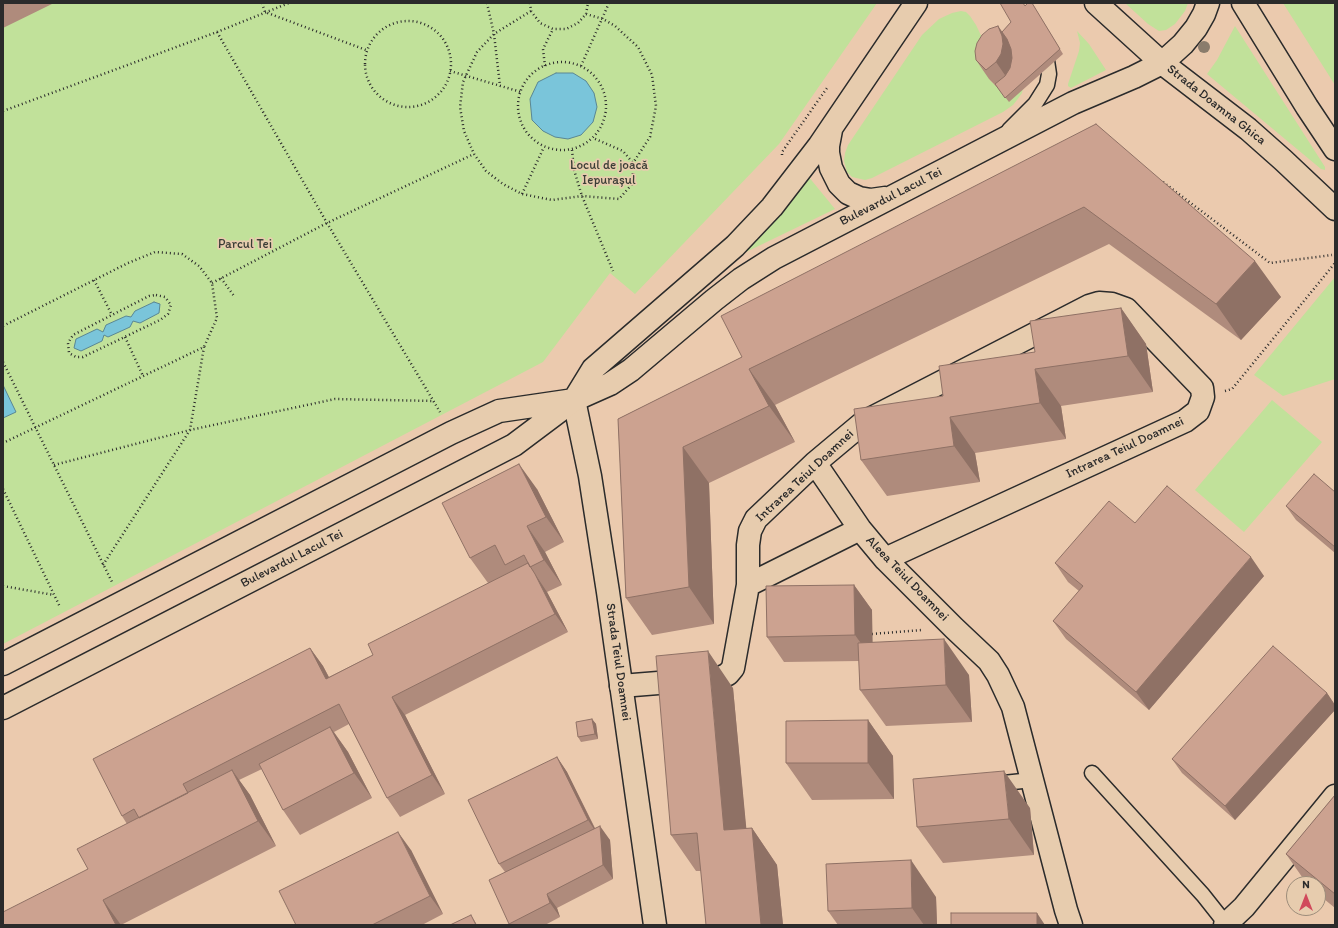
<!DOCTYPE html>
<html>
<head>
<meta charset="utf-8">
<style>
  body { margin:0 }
  #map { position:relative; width:1338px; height:928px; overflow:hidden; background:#ebcaae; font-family:Itim,sans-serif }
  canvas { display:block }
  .frame { position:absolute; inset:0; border:4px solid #2b2b2b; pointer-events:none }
  .north { position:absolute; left:1286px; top:876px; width:40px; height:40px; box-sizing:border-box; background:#e7ccae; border:1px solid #9c8c7a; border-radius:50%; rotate:0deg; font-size:11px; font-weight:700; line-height:16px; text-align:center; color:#2b2b2b }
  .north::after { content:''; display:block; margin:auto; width:14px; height:18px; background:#d1495b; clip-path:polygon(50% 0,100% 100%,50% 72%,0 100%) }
</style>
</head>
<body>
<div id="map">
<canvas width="1338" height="928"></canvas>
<div class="frame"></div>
<div class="north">N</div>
</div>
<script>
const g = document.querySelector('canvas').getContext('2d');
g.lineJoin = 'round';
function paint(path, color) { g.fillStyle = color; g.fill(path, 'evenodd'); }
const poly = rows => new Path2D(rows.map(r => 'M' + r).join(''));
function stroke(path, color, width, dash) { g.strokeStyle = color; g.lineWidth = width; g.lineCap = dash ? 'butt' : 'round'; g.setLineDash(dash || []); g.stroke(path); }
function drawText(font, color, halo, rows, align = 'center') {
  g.font = font + ' Itim,sans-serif'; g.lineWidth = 3.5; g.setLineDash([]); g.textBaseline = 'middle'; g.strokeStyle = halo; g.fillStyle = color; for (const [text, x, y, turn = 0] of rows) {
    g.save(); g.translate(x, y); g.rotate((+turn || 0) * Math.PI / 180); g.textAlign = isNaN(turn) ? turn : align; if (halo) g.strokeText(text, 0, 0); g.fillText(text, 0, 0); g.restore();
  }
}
const green = poly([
  [3,3,877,3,779,144,635,294,610,273,543,362,3,644],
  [1125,3,1188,3,1185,11,1175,24,1166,30,1159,31,1148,24],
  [1283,3,1335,3,1335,85],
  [961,11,966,12,970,16,976,25,988,50,989,79,1000,90,1023,88,1022,93,1017,100,1013,105,1003,112,872,178,865,180,852,177,847,172,844,161,845,153,848,145,922,35,939,19,952,13],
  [1235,26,1325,167,1325,170,1321,169,1207,74,1217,60],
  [1077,31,1089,44,1106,70,1071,88,1068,86,1068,84,1079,51,1080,43],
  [808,176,835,209,744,253],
  [1335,277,1335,379,1283,396,1254,375],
  [1272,400,1322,442,1244,532,1195,490]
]);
const water = poly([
  [556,73,573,73,586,81,594,93,597,107,593,122,581,135,568,139,555,137,543,131,532,120,530,99,538,82,556,73],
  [154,302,160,304,159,313,140,323,133,321,130,327,108,337,104,335,102,341,81,351,74,348,76,339,97,329,103,332,106,325,126,316,131,317,135,311,154,302],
  [3,385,16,412,3,418,3,385]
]);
const path = poly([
  [262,3,265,12,366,50],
  [487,3,494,34,500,86],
  [530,3,531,11,540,23,553,29,566,29,578,23,586,14,588,3],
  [531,11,494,34,477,52,463,82,460,107,464,131,474,154,486,171,503,184,522,194,552,200,582,196,619,199,633,183,633,163,623,151,593,138],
  [586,14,603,19,615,26,638,47,652,75,656,106,650,137,633,163],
  '365 64a43 43 0 1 1 86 0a43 43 0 1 1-86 0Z',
  [217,32,327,223,440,412],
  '518 106a44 44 0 1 1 88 0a44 44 0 1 1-88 0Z',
  [545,66,543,49,553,29],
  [581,66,609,3],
  [450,71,521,92],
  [3,111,217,32,289,3],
  [572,150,574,170,582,196,613,271],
  [782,155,782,152,827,88],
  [1163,182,1270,263,1332,255],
  [522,194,544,147],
  [221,278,234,296],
  [94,280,112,315],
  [212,283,327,223,474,154],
  [156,295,165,297,171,305,168,314,160,320,83,357,76,357,69,353,68,343,73,335,149,296,156,295],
  [3,326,128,263,155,252,182,254,199,266,212,283,217,318,204,347,3,443],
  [125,337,143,376],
  [3,362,112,582],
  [1225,391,1232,389,1335,263],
  [54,465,190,430,335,399,434,401],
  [3,489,60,607],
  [103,565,190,430,204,347],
  [3,586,54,595],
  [872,634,922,630]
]);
const service = poly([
  [1009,130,1035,104,1047,85,1049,74,1046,54],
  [1092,773,1203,895,1226,924],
  [994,784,1032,780]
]);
const minor = poly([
  [815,463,860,529,885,559,954,628,989,661,998,675,1013,707,1066,910,1071,925],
  [748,585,748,545,750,531,756,519,815,463,864,422,1089,306,1099,303,1112,304,1126,309,1202,388,1203,397,1198,411,1185,421,885,559],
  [621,686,720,678,728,674,733,668,748,585,860,529],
  [1225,925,1244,907,1335,796]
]);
const tertiary = poly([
  [574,400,590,476,608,592,655,925]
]);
const secondary = poly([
  [1096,3,1162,63,1248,129,1283,160,1335,209],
  [1243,3,1307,107,1335,149],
  [831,130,828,146,828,153,831,168,839,184,848,193,859,198,871,200,885,198],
  [3,664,451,433,499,411,574,400,593,369,735,246,772,207,819,146,916,3],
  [3,708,514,445,574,400,610,384,631,370,714,300,741,279,774,258,1073,103,1134,77,1162,63,1183,44,1196,28,1204,14,1208,3]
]);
const trees = [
  [1204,47]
];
const wall = poly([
  [3,3,54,3,3,28],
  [1032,3,1063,54,1009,102,999,89,989,79,976,60,998,26,1002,32,1011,22],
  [1096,124,1281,297,1241,340,1109,244,775,405,795,442,709,483,714,624,652,635,626,598,618,419,742,357],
  [1121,308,1146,344,1153,392,1061,406,1066,439,975,453,980,482,887,496,861,460,943,396,1035,352],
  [537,489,564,542,545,552,562,585,547,592,568,632,405,715,445,794,400,817,387,798,349,724,334,732,348,752,372,798,300,835,283,810,262,769,239,780,250,795,276,846,121,925,3,925,88,869,127,824,122,816,310,648,323,666,329,677,373,655,488,583,470,558],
  [1335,492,1335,553,1296,520,1286,506],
  [1135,523,1264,576,1149,710,1066,639,1053,621,1079,591,1068,582,1055,563],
  [854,585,872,610,872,642,969,675,972,722,886,726,860,690,859,661,784,662,767,637],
  [733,688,746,829,752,828,777,865,783,925,706,925,701,871,696,871,671,835],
  [1327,693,1335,705,1335,710,1235,820,1182,773,1172,759],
  [592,719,596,724,598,739,581,742,578,737],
  [868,720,893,756,894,799,812,800,786,763],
  [557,757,567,772,595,828,610,840,613,879,557,908,560,917,545,925,510,925,509,924,505,872,499,864],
  [1335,795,1335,908,1318,894,1318,884,1307,884,1286,854],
  [1030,808,1034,855,943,863,917,827],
  [411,850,443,914,422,925,296,925],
  [936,897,937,925,838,925,828,911]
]);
const shadedWall = poly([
  [998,26,1011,44,1014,54,1009,81,996,62],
  [1255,261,1281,297,1241,340,1216,304],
  [1121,308,1146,344,1153,392,1128,356],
  [749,369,775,405,795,442,769,406],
  [1035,369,1061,406,1066,439,1040,403],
  [950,417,975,453,980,482,954,446],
  [683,447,709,483,714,624,689,587],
  [519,464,537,489,564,542,546,517],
  [527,526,545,552,562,585,544,560],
  [1251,557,1264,576,1149,710,1136,692],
  [535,574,547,592,568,632,555,614],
  [854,585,872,610,873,660,855,635],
  [944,639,969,675,972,722,946,685],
  [310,648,323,666,339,697,326,679],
  [708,651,733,688,750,867,724,830],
  [1327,693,1335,705,1335,710,1235,820,1225,806],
  [392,697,405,715,445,794,432,775],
  [592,719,596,724,598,739,595,734],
  [868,720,893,756,894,799,868,763],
  [330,727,348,752,372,798,354,773],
  [557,757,567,772,598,835,588,820],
  [232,770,250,795,276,846,258,821],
  [1004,771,1030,808,1034,855,1009,819],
  [600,826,610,840,613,879,603,865],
  [752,828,777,865,783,925,761,925],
  [398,832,411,850,443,914,430,896],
  [911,860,936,897,937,925,924,925,912,908],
  [547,894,557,908,560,917,550,903],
  [103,900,121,925,116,925],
  [1037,913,1045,925,1037,925],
  [471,915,477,925,476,925]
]);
const building = poly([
  [1000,3,1023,3,1025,6,1028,3,1032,3,1060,49,1005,98,995,84,1005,76,1010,68,1012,58,1011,49,1007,39,1002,32,1011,22,1000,3],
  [998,26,1002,36,1003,44,1001,54,996,62,986,70,976,60,975,51,977,43,982,35,989,29,998,26],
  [1096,124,1255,261,1216,304,1084,207,749,369,769,406,683,447,689,587,626,598,618,419,742,357,721,316,1096,124],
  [1121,308,1128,356,1035,369,1040,403,950,417,954,446,861,460,854,409,943,396,939,366,1035,352,1030,321,1121,308],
  [519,464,546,517,527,526,544,560,530,567,524,555,505,565,495,545,470,558,442,503,519,464],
  [1314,474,1335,492,1335,547,1286,506,1314,474],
  [1167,486,1251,557,1136,692,1053,621,1083,586,1055,563,1109,501,1135,523,1167,486],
  [528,563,535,574,555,614,392,697,432,775,387,798,339,704,183,784,188,793,139,818,134,809,122,816,93,759,310,648,326,679,373,655,368,644,528,563],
  [854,585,855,635,767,637,766,586,854,585],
  [944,639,946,685,860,690,858,643,944,639],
  [1273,646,1327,693,1225,806,1172,759,1273,646],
  [708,651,724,830,752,828,761,925,706,925,697,833,671,835,656,656,708,651],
  [592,719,595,734,578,737,576,722,592,719],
  [868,720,868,763,786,763,786,721,868,720],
  [330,727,354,773,283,810,259,764,330,727],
  [557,757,588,820,499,864,468,800,557,757],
  [232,770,258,821,103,900,116,925,3,925,3,912,88,869,77,849,232,770],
  [1004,771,1009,819,917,827,913,779,1004,771],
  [1335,795,1335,894,1286,854,1335,795],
  [600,826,603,865,547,894,550,903,509,924,489,880,600,826],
  [398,832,430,896,372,925,296,925,279,891,398,832],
  [911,860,912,908,828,911,826,864,911,860],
  [951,913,1037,913,1037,925,951,925,951,913],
  [471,915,476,925,450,925,471,915]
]);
const streetNames = [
  ["Strada Doamna Ghica",1216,105,38],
  ["Bulevardul Lacul Tei",891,197,-27],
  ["Intrarea Teiul Doamnei",1125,448,-25],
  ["Intrarea Teiul Doamnei",805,476,-43],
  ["Bulevardul Lacul Tei",292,559,-27],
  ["Aleea Teiul Doamnei",907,579,46],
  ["Strada Teiul Doamnei",618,662,82]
];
const parkNames = [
  ["Locul de joacă",609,166],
  ["Iepurașul",609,181],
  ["Parcul Tei",245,245]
];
paint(green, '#c1e19a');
paint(water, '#7ac5da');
stroke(water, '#5a8794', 1);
stroke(service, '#2b2b2b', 17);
stroke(minor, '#2b2b2b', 25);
stroke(tertiary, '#2b2b2b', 25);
stroke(secondary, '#2b2b2b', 25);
stroke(path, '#2b2b2b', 2.5, [1, 3]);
stroke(service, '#e7ccae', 14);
stroke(minor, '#e7ccae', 22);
stroke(tertiary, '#e7ccae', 22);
stroke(secondary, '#e7ccae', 22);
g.fillStyle = '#8a7c6c';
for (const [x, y] of trees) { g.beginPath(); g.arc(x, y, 6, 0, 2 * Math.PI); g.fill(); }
paint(wall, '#af8b7c');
paint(shadedWall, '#8f7165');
paint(building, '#cca290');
stroke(building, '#8f7165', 1);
drawText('13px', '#2b2b2b', '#e7ccae', streetNames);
drawText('13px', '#3a3d36', '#e7ccae', parkNames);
</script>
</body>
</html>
